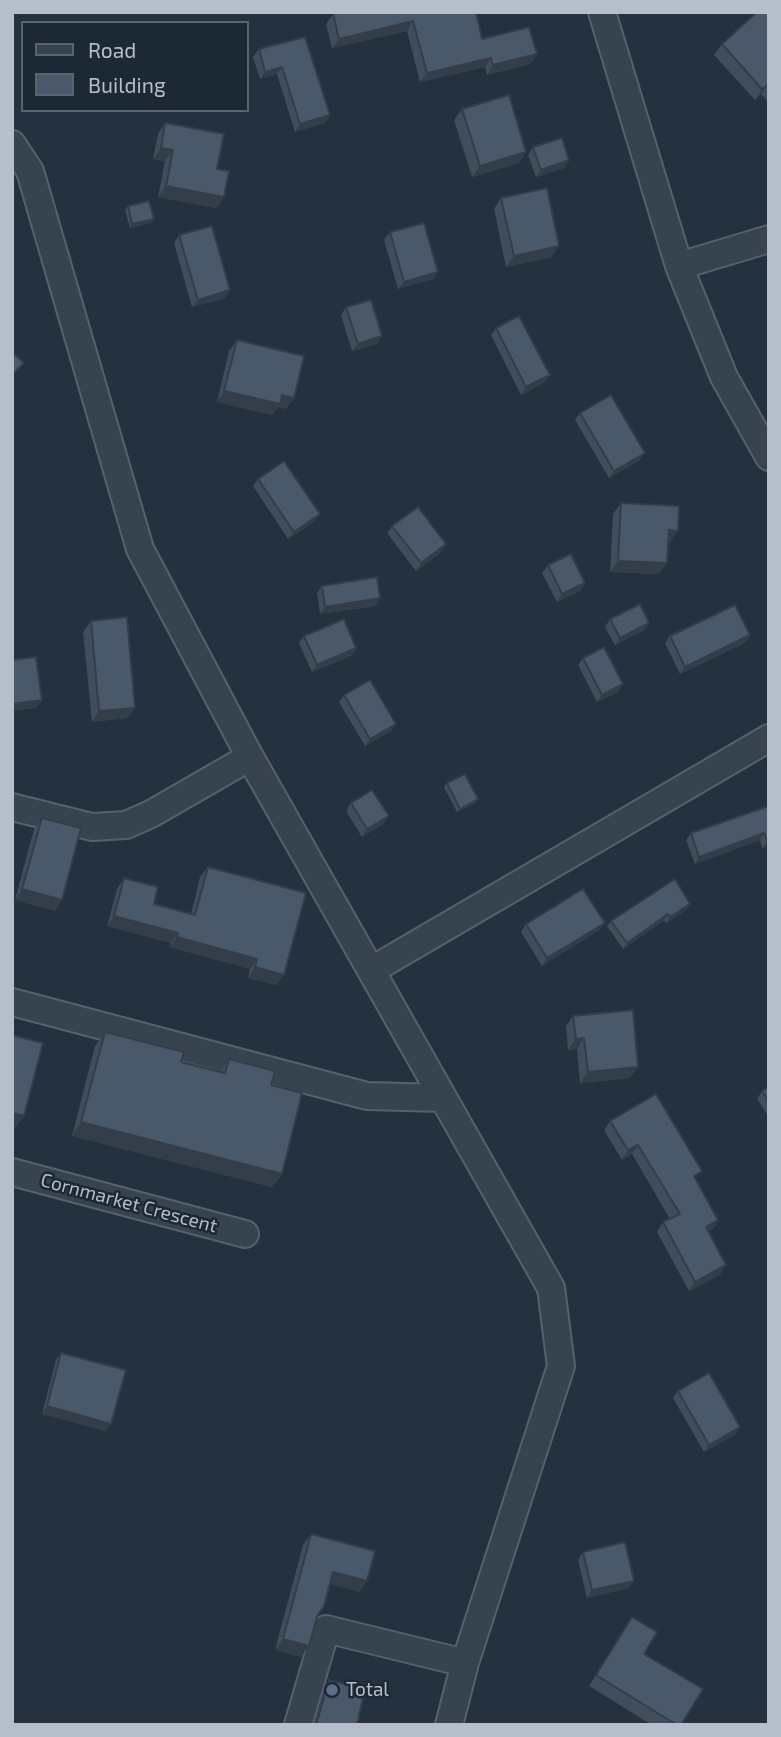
<!DOCTYPE html>
<html>
<head>
<meta charset="utf-8">
<style>
  body { margin:0 }
  #map { position:relative; width:781px; height:1737px; overflow:hidden; background:#243240; font-family:"Exo 2",sans-serif }
  canvas { display:block }
  .frame { position:absolute; inset:0; border:14px solid #b5beca; pointer-events:none }
  .legend { position:absolute; left:21px; top:21px; width:228px; height:91px; box-sizing:border-box; background:#1d2835; border:2px solid #5a6471; margin:0; padding:9px 12px; list-style:none; font-size:21px; color:#b5beca }
  .legend li { display:flex; align-items:center; gap:14px; height:35px }
  .legend b { width:35px; border:2px solid #5a6471 }
</style>
</head>
<body>
<div id="map">
<canvas width="781" height="1737"></canvas>
<div class="frame"></div>
<ul class="legend">
<li><b style="height:9px;background:#384350"></b>Road</li>
<li><b style="height:19px;background:#4a5969"></b>Building</li>
</ul>
</div>
<script>
const g = document.querySelector('canvas').getContext('2d');
g.lineJoin = 'round';
const poly = rows => new Path2D(rows.map(r => 'M' + r).join(''));
function stroke(path, color, width, dash) { g.strokeStyle = color; g.lineWidth = width; g.lineCap = dash ? 'butt' : 'round'; g.setLineDash(dash || []); g.stroke(path); }
function paint(path, color) { g.fillStyle = color; g.fill(path, 'evenodd'); }
function drawText(font, color, halo, rows, align = 'center') {
  g.font = font + ' "Exo 2",sans-serif'; g.lineWidth = 5; g.setLineDash([]); g.textBaseline = 'middle'; g.strokeStyle = halo; g.fillStyle = color; for (const [text, x, y, turn = 0] of rows) {
    g.save(); g.translate(x, y); g.rotate((+turn || 0) * Math.PI / 180); g.textAlign = isNaN(turn) ? turn : align; if (halo) g.strokeText(text, 0, 0); g.fillText(text, 0, 0); g.restore();
  }
}
const minor = poly([
  [602,12,679,266,724,377,769,457],
  [12,144,30,171,140,549,250,757,551,1288,561,1366,465,1663,449,1725],
  [679,266,769,239],
  [12,807,92,827,126,825,151,814,250,757],
  [372,970,769,738],
  [12,1002,367,1096,442,1098],
  [12,1172,245,1234],
  [298,1725,326,1629,465,1663]
]);
const wall = poly([
  [476,12,482,39,537,54,530,64,487,75,485,67,420,82,407,31,332,48,326,24,333,14],
  [769,12,769,103,761,94,755,100,714,55,722,44],
  [305,37,330,115,325,123,295,132,277,74,260,79,253,57,259,49],
  [462,109,519,163,472,177,454,120],
  [165,123,224,197,216,208,158,197,165,161,153,159,158,134],
  [533,147,564,168,536,177,528,155],
  [501,198,552,257,506,267,494,209],
  [128,206,151,223,130,228,125,210],
  [390,232,433,279,398,289,384,240],
  [179,235,230,290,225,298,192,307,174,243],
  [346,307,377,344,352,351,341,315],
  [496,328,545,382,521,395,491,335],
  [237,340,286,409,278,407,272,415,217,402,229,351],
  [580,413,640,460,609,478,575,420],
  [258,479,315,521,288,539,253,486],
  [621,503,678,531,670,542,668,542,659,574,610,572,613,514],
  [392,526,446,544,441,552,416,571,387,533],
  [548,565,585,583,580,591,557,602,542,573],
  [322,586,380,598,375,606,320,614,317,593],
  [610,619,649,623,644,630,615,645,605,627],
  [91,621,135,708,127,718,92,722,83,632],
  [750,635,745,643,680,674,665,643,670,636],
  [304,636,356,648,351,656,312,672,299,643],
  [583,658,618,692,597,702,578,665],
  [344,695,396,724,391,731,365,746,339,702],
  [447,783,475,803,457,812,444,787],
  [351,803,383,824,362,837,346,811],
  [769,806,769,846,762,848,760,840,695,864,686,840,691,833],
  [42,818,55,911,15,900,34,829],
  [208,867,284,975,276,985,248,978,250,969,170,947,171,943,107,926,117,889,124,878,154,904,191,914,200,877],
  [686,910,666,923,664,920,623,949,607,926,611,921],
  [605,923,599,930,542,966,521,932,526,924],
  [573,1016,630,1078,580,1083,577,1049,568,1050,566,1026],
  [105,1032,181,1062,220,1072,229,1059,271,1085,282,1174,272,1187,72,1136,95,1046],
  [769,1087,769,1117,757,1099,762,1091],
  [610,1121,696,1180,718,1220,712,1230,708,1231,720,1275,689,1291,657,1232,663,1222,670,1219,632,1154,622,1160,604,1130],
  [61,1353,106,1431,42,1414,56,1360],
  [678,1391,740,1427,735,1435,704,1452,673,1398],
  [311,1534,367,1581,359,1592,330,1584,301,1657,275,1650,303,1545],
  [583,1552,629,1588,587,1598,578,1560],
  [632,1617,644,1654,681,1725,652,1725,589,1686],
  [329,1680,357,1725,314,1725,326,1684]
]);
const shadedWall = poly([
  [413,21,407,31,332,48,339,39],
  [537,54,530,64,487,75,493,65],
  [491,58,485,67,420,82,427,73],
  [282,67,277,74,260,79,265,72],
  [768,84,761,94,755,100,762,89],
  [330,115,325,123,295,132,300,124],
  [161,148,173,150,165,161,153,159],
  [526,152,519,163,472,177,480,166],
  [569,160,564,168,536,177,541,170],
  [166,186,224,197,216,208,158,197],
  [154,219,151,223,130,228,132,224],
  [559,246,552,257,506,267,514,256],
  [438,272,433,279,398,289,404,282],
  [230,290,225,298,192,307,198,300],
  [382,336,377,344,352,351,358,344],
  [550,375,545,382,521,395,526,387],
  [224,391,282,395,294,398,286,409,278,407,272,415,217,402],
  [645,453,640,460,609,478,614,471],
  [320,514,315,521,288,539,294,532],
  [669,530,678,531,670,542,661,541],
  [446,544,441,552,416,571,421,563],
  [618,561,667,563,659,574,610,572],
  [585,583,580,591,557,602,562,594],
  [380,598,375,606,320,614,325,607],
  [649,623,644,630,615,645,620,638],
  [750,635,745,643,680,674,685,667],
  [356,648,351,656,312,672,317,665],
  [623,684,618,692,597,702,602,695],
  [42,700,36,708,12,711,12,704],
  [135,708,127,718,92,722,99,711],
  [396,724,391,731,365,746,370,739],
  [478,799,475,803,457,812,460,809],
  [389,816,383,824,362,837,367,829],
  [764,833,760,840,695,864,699,857],
  [767,841,769,841,769,846,762,848],
  [22,889,62,900,55,911,15,900],
  [690,904,686,910,666,923,670,917],
  [668,914,664,920,623,949,627,943],
  [114,916,178,933,171,943,107,926],
  [605,923,599,930,542,966,547,958],
  [177,937,257,959,250,969,170,947],
  [255,967,284,975,276,985,248,978],
  [584,1038,577,1049,568,1050,576,1039],
  [638,1067,630,1078,580,1083,588,1072],
  [12,1113,24,1116,14,1130,12,1130],
  [81,1122,282,1174,272,1187,72,1136],
  [638,1145,632,1154,622,1160,628,1150],
  [718,1220,712,1230,699,1236,706,1227],
  [726,1265,720,1275,689,1291,695,1282],
  [47,1406,111,1424,106,1431,42,1414],
  [740,1427,735,1435,704,1452,709,1445],
  [333,1572,367,1581,359,1592,325,1583],
  [634,1581,629,1588,587,1598,592,1590],
  [283,1639,309,1646,301,1657,275,1650]
]);
const building = poly([
  [341,12,476,12,482,39,529,27,537,54,493,65,491,58,427,73,413,21,339,39,333,14,341,12],
  [757,12,769,12,769,84,762,89,722,44,757,12],
  [305,37,330,115,300,124,282,67,265,72,259,49,305,37],
  [509,95,526,152,480,166,462,109,509,95],
  [165,123,224,134,217,169,229,171,224,197,166,186,173,150,161,148,165,123],
  [562,138,569,160,541,170,533,147,562,138],
  [547,188,559,246,514,256,501,198,547,188],
  [149,201,154,219,132,224,128,206,149,201],
  [424,223,438,272,404,282,390,232,424,223],
  [212,226,230,290,198,300,179,235,212,226],
  [371,300,382,336,358,344,346,307,371,300],
  [519,316,550,375,526,387,496,328,519,316],
  [237,340,304,356,294,398,282,395,280,404,224,391,237,340],
  [12,352,24,363,12,375,12,352],
  [611,395,645,453,614,471,580,413,611,395],
  [284,461,320,514,294,532,258,479,284,461],
  [621,503,679,506,678,531,669,530,667,563,618,561,621,503],
  [418,507,446,544,421,563,392,526,418,507],
  [571,554,585,583,562,594,548,565,571,554],
  [377,577,380,598,325,607,322,586,377,577],
  [640,604,649,623,620,638,610,619,640,604],
  [735,605,750,635,685,667,670,636,735,605],
  [127,617,135,708,99,711,91,621,127,617],
  [344,619,356,648,317,665,304,636,344,619],
  [604,647,623,684,602,695,583,658,604,647],
  [36,657,42,700,12,704,12,660,36,657],
  [370,680,396,724,370,739,344,695,370,680],
  [465,774,478,799,460,809,447,783,465,774],
  [372,790,389,816,367,829,351,803,372,790],
  [769,806,769,841,767,841,764,833,699,857,691,833,769,806],
  [42,818,81,828,62,900,22,889,42,818],
  [208,867,306,893,284,975,255,967,257,959,177,937,178,933,114,916,124,878,158,887,154,904,195,915,208,867],
  [675,879,690,904,670,917,668,914,627,943,611,921,675,879],
  [583,889,605,923,547,958,526,924,583,889],
  [633,1010,638,1067,588,1072,584,1038,576,1039,573,1016,633,1010],
  [105,1032,184,1052,181,1062,225,1073,229,1059,275,1071,271,1085,302,1093,282,1174,81,1122,105,1032],
  [12,1035,43,1043,24,1116,12,1113,12,1035],
  [769,1087,769,1101,762,1091,769,1087],
  [656,1094,702,1171,694,1176,718,1220,706,1227,726,1265,695,1282,663,1222,680,1214,638,1145,628,1150,610,1121,656,1094],
  [61,1353,126,1370,111,1424,47,1406,61,1353],
  [709,1373,740,1427,709,1445,678,1391,709,1373],
  [311,1534,375,1551,367,1581,333,1572,324,1606,318,1614,309,1646,283,1639,311,1534],
  [625,1542,634,1581,592,1590,583,1552,625,1542],
  [632,1617,657,1632,644,1654,703,1689,681,1725,677,1725,596,1675,632,1617],
  [329,1680,365,1689,357,1725,316,1725,329,1680]
]);
const markers = [
  [332,1690,7,"#5c6f8a"]
];
const streetNames = [
  ["Cornmarket Crescent",129,1203,15]
];
const poiNames = [
  ["Total",346,1690]
];
stroke(minor, '#56616d', 30);
stroke(minor, '#384350', 26);
paint(wall, '#404d5a');
paint(shadedWall, '#343e4a');
paint(building, '#4a5969');
stroke(building, '#343e4a', 2);
for (const [x, y, r, color] of markers) { const dot = new Path2D(); dot.arc(x, y, r, 0, 2 * Math.PI); g.fillStyle = color; g.fill(dot); stroke(dot, '#1d2835', 2.5); }
drawText('19px', '#b5beca', '#1d2835', streetNames);
drawText('19px', '#b5beca', '#1d2835', poiNames, 'left');
</script>
</body>
</html>
